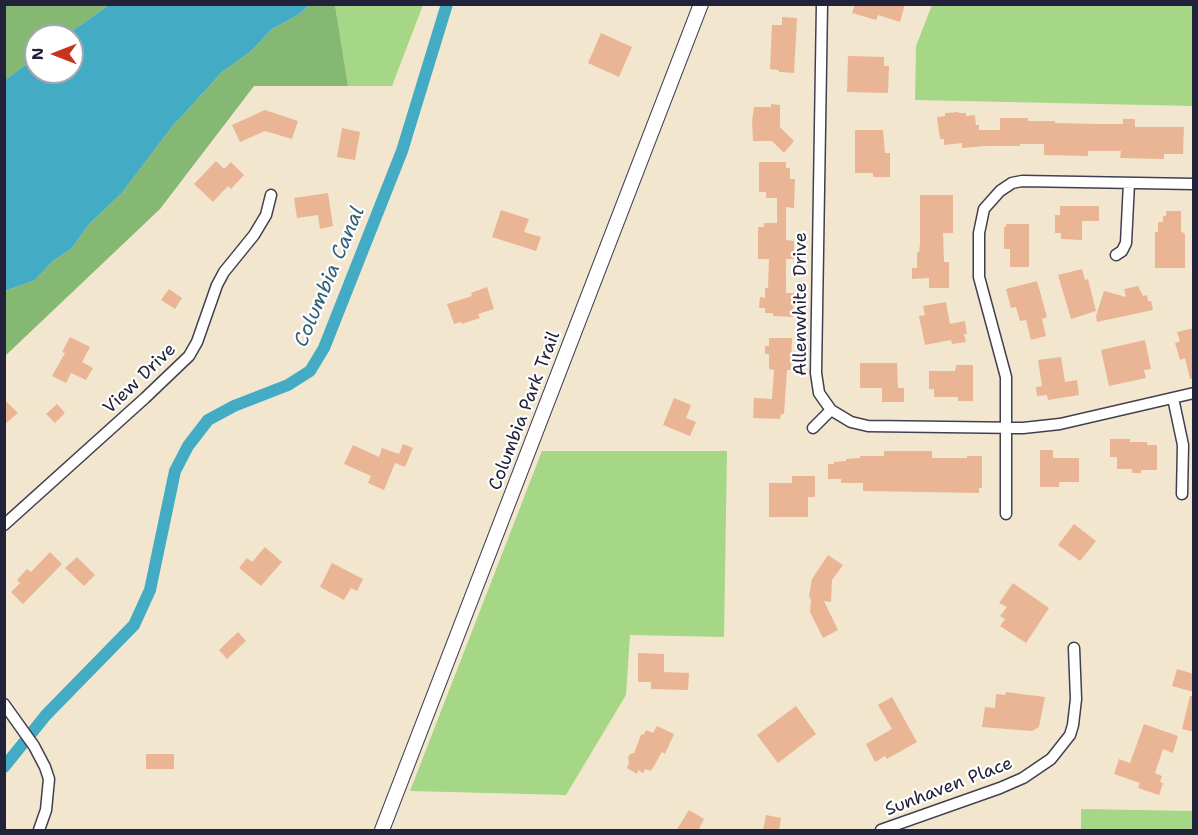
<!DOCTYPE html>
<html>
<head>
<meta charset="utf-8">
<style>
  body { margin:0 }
  #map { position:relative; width:1198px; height:835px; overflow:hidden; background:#f2e7ce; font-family:"Shantell Sans",sans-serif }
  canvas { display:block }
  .frame { position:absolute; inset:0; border:6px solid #22223b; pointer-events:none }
  .north { position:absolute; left:24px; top:24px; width:60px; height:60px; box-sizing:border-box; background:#fff; border:2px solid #a7a7b1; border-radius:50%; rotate:270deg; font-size:16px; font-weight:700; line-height:24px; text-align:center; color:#22223b }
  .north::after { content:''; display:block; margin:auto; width:21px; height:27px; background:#c8321e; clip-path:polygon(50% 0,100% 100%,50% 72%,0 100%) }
</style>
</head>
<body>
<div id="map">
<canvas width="1198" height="835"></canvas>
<div class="frame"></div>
<div class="north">N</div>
</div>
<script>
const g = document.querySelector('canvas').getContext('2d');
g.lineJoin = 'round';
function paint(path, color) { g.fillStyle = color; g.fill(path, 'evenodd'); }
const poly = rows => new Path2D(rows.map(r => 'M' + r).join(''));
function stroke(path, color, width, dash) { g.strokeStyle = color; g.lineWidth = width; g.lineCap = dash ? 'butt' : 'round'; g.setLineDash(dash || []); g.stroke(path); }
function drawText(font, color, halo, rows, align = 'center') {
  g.font = font + ' "Shantell Sans",sans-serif'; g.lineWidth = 4.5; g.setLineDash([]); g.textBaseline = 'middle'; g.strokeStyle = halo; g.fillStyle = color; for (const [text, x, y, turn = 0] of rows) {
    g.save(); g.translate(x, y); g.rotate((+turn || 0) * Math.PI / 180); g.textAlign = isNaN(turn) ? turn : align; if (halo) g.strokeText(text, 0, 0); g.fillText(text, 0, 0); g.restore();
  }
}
const green = poly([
  [335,5,423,5,392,86,348,86],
  [932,5,1193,5,1193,106,915,100,916,46],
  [542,451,727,451,724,637,630,635,626,695,566,795,410,791],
  [1081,809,1193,811,1193,830,1081,830]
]);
const forest = poly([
  [5,5,109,5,65,36,36,36,36,57,5,80],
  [309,5,335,5,348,86,254,86,160,209,5,356,5,291,35,280,53,261,72,248,89,224,121,194,171,128,222,72,250,52,272,29,298,15]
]);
const water = poly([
  [109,5,309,5,298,15,272,29,250,52,222,72,171,128,121,194,89,224,72,248,53,261,35,280,5,291,5,80,36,57,36,72,72,72,72,36,65,36]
]);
const canal = poly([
  [4,767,46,715,134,625,150,590,175,471,188,446,208,420,234,406,288,385,310,371,324,348,402,151,447,4]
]);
const building = poly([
  [855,4,905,4,900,22,878,15,876,20,852,13],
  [782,17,797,18,794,73,779,72,779,70,770,69,772,25,782,25],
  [601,33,632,47,619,77,588,63],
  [848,56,884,57,884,66,889,66,888,93,847,92],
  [771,104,780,105,780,127,794,141,784,153,772,141,753,141,752,121,754,107,771,107],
  [265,110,298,121,292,139,265,131,240,142,232,125],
  [958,112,959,113,966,113,966,116,975,115,976,125,979,125,979,130,1000,130,1000,118,1028,118,1028,121,1055,121,1055,123,1099,124,1123,124,1123,119,1135,119,1135,127,1184,127,1183,154,1164,154,1164,159,1120,158,1121,151,1088,151,1088,156,1044,155,1044,144,1020,144,1020,146,985,146,962,148,962,143,944,145,944,139,940,139,937,117,945,116,945,113],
  [342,128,360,132,355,160,337,157],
  [855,130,883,130,885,153,890,153,890,177,873,177,873,173,855,173],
  [216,161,224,169,231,162,244,175,231,189,228,186,213,202,194,184],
  [759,162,786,162,786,168,790,168,790,179,795,179,794,208,786,207,786,240,794,241,794,259,786,259,786,293,794,293,793,317,773,316,773,313,765,313,765,308,759,308,760,297,765,298,765,288,768,288,769,259,758,259,758,227,764,227,764,223,777,223,777,198,766,198,766,192,759,192],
  [328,193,333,226,320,229,318,215,297,218,294,198],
  [920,195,953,195,953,233,943,233,944,262,949,262,949,288,929,288,929,278,912,279,912,268,917,268,917,252,919,252,920,244],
  [1060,206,1099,206,1099,221,1082,221,1082,240,1061,239,1061,233,1055,233,1055,215,1060,215],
  [501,210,529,219,524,232,541,237,536,251,492,237],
  [1166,211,1181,211,1181,231,1185,234,1185,268,1155,268,1155,232,1158,232,1158,222,1163,222,1163,216,1166,216],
  [1006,224,1029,224,1029,267,1010,267,1010,249,1004,249,1004,227,1006,227],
  [1082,269,1085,280,1088,279,1096,311,1071,319,1058,275],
  [1037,281,1047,317,1042,319,1046,336,1031,340,1026,320,1020,321,1016,307,1011,308,1006,289],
  [1138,286,1143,296,1147,295,1148,301,1151,301,1153,310,1097,322,1096,316,1104,291,1126,297,1124,289],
  [487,287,494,309,478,314,480,318,462,324,461,322,454,324,447,304,472,296,471,293],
  [169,289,182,298,175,309,161,300],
  [946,302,950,324,965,321,967,334,964,334,966,342,952,344,951,340,925,345,919,316,925,315,923,306],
  [1194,328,1194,379,1190,379,1185,358,1180,360,1175,343,1180,341,1177,332],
  [70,337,90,347,82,362,93,368,86,380,71,373,66,383,52,376,65,353,62,352],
  [769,338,792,338,791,370,787,370,784,414,781,414,780,419,753,418,754,398,772,399,774,370,769,369,769,354,765,354,765,346,769,346],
  [1145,340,1151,369,1144,370,1146,378,1109,386,1101,350],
  [1061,357,1065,382,1077,380,1079,395,1048,400,1047,395,1037,396,1036,387,1042,386,1038,360],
  [860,363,897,363,898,388,904,388,904,402,882,402,882,388,860,388],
  [956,365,973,365,973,401,958,401,958,397,934,397,934,389,929,389,929,371,955,371],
  [674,398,691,405,686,418,696,422,690,436,663,425],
  [4,399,18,413,4,425],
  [57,404,65,413,55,423,46,414],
  [1110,439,1130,439,1130,442,1147,442,1147,445,1157,445,1157,470,1141,470,1141,473,1132,473,1132,469,1117,469,1117,457,1110,457],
  [403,444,413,448,405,467,395,463,384,490,368,483,371,476,344,464,353,445,379,457,382,448,399,454],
  [1040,450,1053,450,1053,458,1079,458,1079,482,1059,482,1059,487,1040,487],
  [884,451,932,451,932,458,967,458,967,456,982,456,982,488,979,488,979,493,863,491,863,483,841,483,841,479,828,479,828,464,834,464,834,462,846,461,846,459,860,458,860,456,884,456],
  [792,476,815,476,815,497,808,497,808,517,769,517,769,483,792,483],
  [1074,524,1096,541,1080,561,1058,545],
  [265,547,282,562,261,586,239,568,247,558,252,562],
  [50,552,62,564,23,604,11,592,20,583,17,580,27,569,31,572],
  [828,555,843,565,832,580,831,602,824,601,838,630,823,638,810,612,811,600,809,596,812,579],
  [77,557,95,575,84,586,65,568],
  [332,563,363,579,357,591,351,588,344,600,320,587],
  [1013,583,1049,608,1026,643,1000,626,1005,619,1000,616,1007,607,999,603],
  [238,632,246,641,227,659,219,650],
  [638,653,664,654,664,672,689,673,688,690,651,689,651,682,638,682],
  [1177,669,1194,674,1194,692,1172,686],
  [1006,692,1045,697,1039,727,1032,731,982,727,985,707,995,708,996,694,1005,695],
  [1190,696,1194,696,1194,732,1182,729],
  [892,697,917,742,887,759,885,756,875,762,866,744,892,729,878,705],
  [796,706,816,734,778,763,757,735],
  [1144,724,1178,736,1173,753,1163,749,1155,773,1162,776,1160,782,1163,783,1159,795,1138,788,1140,783,1114,774,1119,759,1130,763],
  [657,726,674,734,665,754,662,752,651,771,645,769,643,773,638,770,637,774,627,768,629,763,628,758,630,754,634,753,641,735,644,734,646,730,653,733],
  [146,754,174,754,174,769,146,769],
  [689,810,704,819,698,831,676,831],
  [766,815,781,818,779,831,763,831]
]);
const minor = poly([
  [822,4,816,373,819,393,831,410,851,422,868,426,1023,428,1060,424,1194,393],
  [1116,255,1122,251,1126,243,1129,183],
  [1173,398,1183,445,1182,494],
  [813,428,831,410],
  [1006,514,1006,377,979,277,979,233,984,209,1000,191,1012,183,1022,181,1194,184],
  [4,525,145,398,189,356,197,342,217,285,224,272,254,235,266,215,271,195],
  [4,704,34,746,45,767,49,779,46,810,39,830],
  [881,830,1000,788,1023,778,1051,759,1070,735,1073,725,1076,699,1074,648]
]);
const major = poly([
  [382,830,701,4]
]);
const streetNames = [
  ["Allenwhite Drive",801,304,-90],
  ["View Drive",140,379,-44],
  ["Columbia Park Trail",525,411,-69],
  ["Sunhaven Place",949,787,-21]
];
const waterNames = [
  ["Columbia Canal",330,277,-67]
];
paint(green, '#a5d786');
paint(forest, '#84b873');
paint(water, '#44abc4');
stroke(canal, '#44abc4', 12);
paint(building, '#eab594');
stroke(minor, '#414051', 13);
stroke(major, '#414051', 16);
stroke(minor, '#fff', 10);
stroke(major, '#fff', 14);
drawText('18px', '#22223b', '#fff', streetNames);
drawText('italic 20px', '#316079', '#fff', waterNames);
</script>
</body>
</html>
